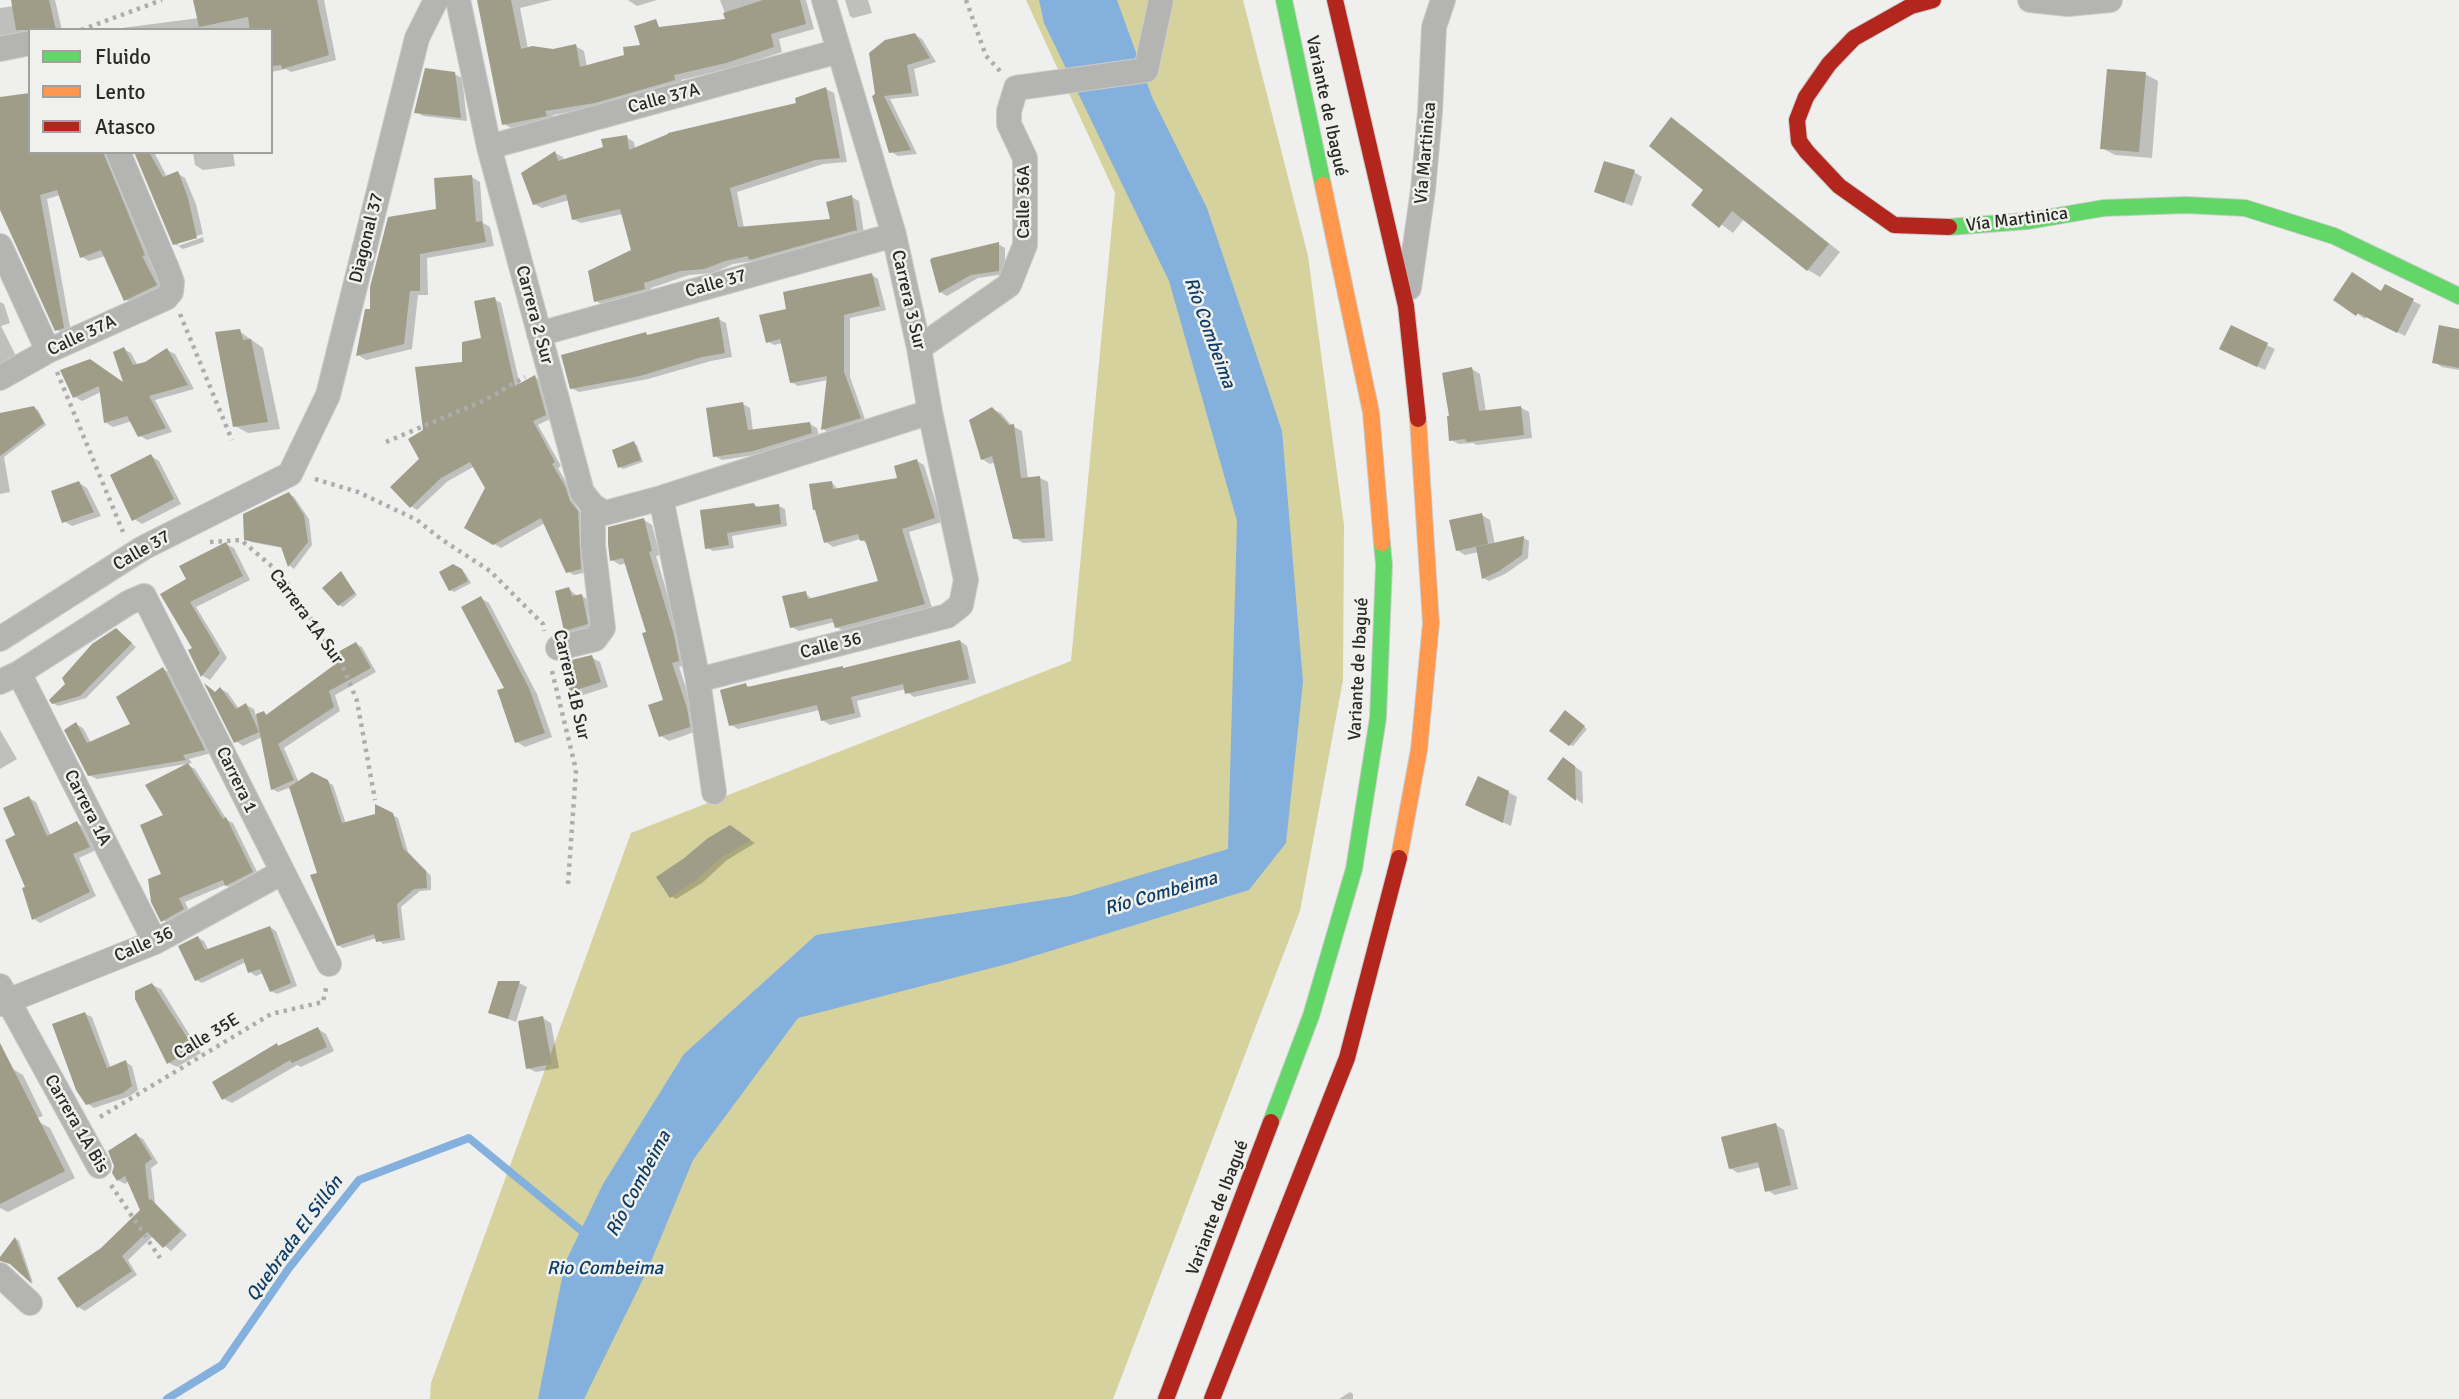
<!DOCTYPE html>
<html>
<head>
<meta charset="utf-8">
<style>
  body { margin:0 }
  #map { position:relative; width:2459px; height:1399px; overflow:hidden; background:#efefed; font-family:Signika,sans-serif }
  canvas { display:block }
  .legend { position:absolute; left:28px; top:28px; width:245px; height:126px; box-sizing:border-box; background:#f0f0ec; border:2px solid #a0a09e; margin:0; padding:9px 12px; list-style:none; font-size:21px; color:#292928 }
  .legend li { display:flex; align-items:center; gap:14px; height:35px }
  .legend b { width:35px; border:2px solid #a0a09e }
</style>
</head>
<body>
<div id="map">
<canvas width="2459" height="1399"></canvas>
<ul class="legend">
<li><b style="height:9px;background:#63d668"></b>Fluido</li>
<li><b style="height:9px;background:#ff974d"></b>Lento</li>
<li><b style="height:9px;background:#b3261e"></b>Atasco</li>
</ul>
</div>
<script>
const g = document.querySelector('canvas').getContext('2d');
g.lineJoin = 'round';
function paint(path, color) { g.fillStyle = color; g.fill(path, 'evenodd'); }
const poly = rows => new Path2D(rows.map(r => 'M' + r).join(''));
function stroke(path, color, width, dash) { g.strokeStyle = color; g.lineWidth = width; g.lineCap = dash ? 'butt' : 'round'; g.setLineDash(dash || []); g.stroke(path); }
function drawText(font, color, halo, rows, align = 'center') {
  g.font = font + ' Signika,sans-serif'; g.lineWidth = 5; g.setLineDash([]); g.textBaseline = 'middle'; g.strokeStyle = halo; g.fillStyle = color; for (const [text, x, y, turn = 0] of rows) {
    g.save(); g.translate(x, y); g.rotate((+turn || 0) * Math.PI / 180); g.textAlign = isNaN(turn) ? turn : align; if (halo) g.strokeText(text, 0, 0); g.fillText(text, 0, 0); g.restore();
  }
}
const forest = poly([
  [1026,0,1243,0,1308,256,1344,525,1343,680,1300,911,1113,1399,430,1399,431,1383,631,833,1071,661,1115,193]
]);
const water = poly([
  [1039,0,1117,0,1152,97,1207,208,1282,431,1303,682,1286,843,1249,890,1011,963,798,1018,693,1160,647,1271,584,1399,538,1399,565,1263,603,1184,684,1054,816,935,1071,896,1228,849,1237,521,1169,281,1044,23]
]);
const shadow = poly([
  [23,0,55,0,62,30,30,30,30,33,0,41,0,8,14,6],
  [194,0,324,0,336,60,291,72,286,69,271,72,271,30,123,30,122,28,199,18],
  [479,0,552,0,520,8,528,49,553,51,575,46,584,51,587,67,626,56,643,47,728,21,720,0,806,0,814,29,779,39,782,52,736,67,681,80,683,85,604,106,553,115,554,120,513,129,504,124],
  [628,0,657,0,637,6],
  [845,0,868,0,872,13,853,18,850,16],
  [915,35,922,39,936,62,914,69,919,96,890,99,917,154,898,156,890,151,874,97],
  [454,74,462,78,467,121,423,116,416,112],
  [2145,74,2158,81,2152,158,2115,155,2102,148],
  [826,89,834,93,847,162,823,164,737,192,744,228,832,221,852,197,859,201,864,234,758,263,753,261,733,264,713,273,689,275,651,288,652,293,604,306,596,301,633,251,623,214,581,223,573,219,569,200,542,208,534,204,555,153,563,157,564,161,605,148,626,137,634,142,635,149,797,104],
  [0,99,30,152,112,152,152,259,149,260,164,290,133,304,125,299,105,256,89,261,82,257,60,195,47,199,71,332,65,335,57,330,0,204],
  [1672,120,1684,127,1840,252,1820,277,1808,270,1744,219,1733,233,1694,204,1706,189],
  [136,152,154,152,167,177,177,173,185,178,196,204,203,234,178,242,178,246,203,237,204,242,183,249,175,244],
  [193,152,233,152,235,166,203,170,195,165],
  [1634,172,1642,177,1632,206,1596,192],
  [472,177,480,182,483,223,490,227,494,246,427,258,428,295,418,295,412,349,366,360,358,355,371,311,438,211],
  [998,244,1005,248,1005,274,978,278,947,296,940,292],
  [872,275,878,279,886,310,850,318,850,377,866,422,829,433,823,429,828,380,798,386,791,382,783,343,774,345,767,341,788,310],
  [2382,293,2413,301,2421,305,2405,336,2367,316,2365,319,2336,299],
  [494,299,501,303,520,385,535,377,542,381,552,418,538,425,561,466,558,468,571,491,576,506,584,516,587,572,574,575,567,571,545,523,501,548,466,527,487,488,475,466,448,481,417,510,411,506,421,459,424,431,464,363,483,340],
  [0,302,4,304,10,323,1,326,16,356,0,364],
  [718,319,726,323,732,357,711,361,648,379,579,392,571,388,646,334,649,336],
  [2232,328,2275,349,2265,370,2229,353],
  [2459,330,2459,370,2442,367,2434,362],
  [239,331,263,348,280,429,248,433,235,426],
  [123,349,131,353,138,366,146,363,167,350,175,354,194,389,155,400,172,432,147,440,139,435,132,421,113,427,105,422,101,392,82,401,75,397,62,371,126,385],
  [1472,369,1480,374,1486,412,1520,407,1529,412,1532,438,1477,445,1473,443,1459,444,1451,440],
  [743,404,750,408,753,431,810,424,817,428,819,436,761,454,722,460,715,456],
  [34,408,38,410,46,425,4,457,10,492,0,494,0,415],
  [992,409,1001,413,1012,426,1022,431,1028,479,1040,478,1048,482,1053,541,1023,543,1015,538,995,462,990,464,982,459],
  [634,443,637,445,643,462,623,469,620,467],
  [151,456,159,461,181,504,142,524,134,519],
  [917,461,924,465,942,522,909,532,932,608,844,631,836,627,835,622,799,631,792,627,805,593,813,600,880,582,868,544,860,539,833,547,826,542,832,483,839,490,900,479],
  [79,483,87,488,101,516,72,526,64,521],
  [289,494,294,497,309,519,312,545,294,569,290,566,283,548,251,542,246,539],
  [754,504,760,508,779,506,785,509,787,526,732,536,734,548,713,551,707,548],
  [1482,515,1490,520,1495,545,1524,538,1529,541,1528,558,1505,574,1489,581,1483,578,1479,552,1465,555,1457,550],
  [644,520,652,525,660,555,656,556,681,640,686,665,679,667,695,714,697,731,669,741,661,736,665,701,648,633,626,563,620,565,612,560],
  [226,544,234,548,250,580,196,607,227,658,210,680,203,676,190,651,195,648,163,595,188,580],
  [453,566,465,573,471,583,454,592,450,590],
  [341,573,357,595,343,607,339,605],
  [569,589,578,597,582,596,590,601,595,628,574,635,566,630],
  [481,598,489,603,537,694,552,737,525,747,517,742,506,689],
  [116,630,136,647,86,698,58,706,53,703],
  [960,641,967,646,976,683,914,697,907,692,906,689,857,701,861,717,830,725,822,720,820,710,738,729,731,725,746,685,751,688,843,668,845,669],
  [356,644,362,647,376,672,335,695,340,711,284,748,299,783,312,774,333,785,346,824,377,815,377,807,398,818,408,852,431,876,431,890,420,891,401,907,405,940,383,944,377,938,343,948,338,945,319,874,291,787,278,792,272,789,262,737,243,746,236,741,209,687,216,693,221,689,228,693,239,709,246,705,254,709,256,716,264,713,268,716,343,661],
  [591,657,600,662,608,687,580,696,571,691],
  [163,669,170,673,211,753,189,759,192,763,97,779,89,775,76,724,83,728,91,743,132,725],
  [1569,714,1587,729,1573,746,1570,745],
  [0,730,17,759,0,769],
  [1572,764,1582,772,1583,804,1549,779],
  [188,765,195,769,227,820,233,823,259,876,233,889,225,885,185,902,190,913,170,924,163,920,165,816],
  [1508,792,1517,797,1511,826,1475,809],
  [29,798,36,802,51,836,77,823,84,827,96,850,79,858,96,896,40,923,34,919,27,887],
  [730,827,755,843,727,860,702,883,676,899,671,896],
  [270,927,276,931,297,986,277,994,271,991,263,973,256,976,250,972,246,962,202,983,196,980,198,938,204,941,209,951],
  [519,983,527,987,516,1022,490,1012],
  [152,985,161,989,201,1053,177,1067,169,1063],
  [85,1014,92,1017,111,1069,126,1062,132,1066,138,1090,130,1096,94,1108,88,1104],
  [543,1018,551,1023,559,1068,536,1072,528,1068],
  [318,1029,326,1034,334,1051,301,1067,297,1065,232,1103,224,1099,277,1045,280,1047],
  [11,1068,23,1075,43,1116,0,1130,0,1074],
  [39,1122,50,1128,75,1178,8,1212,0,1208,0,1147],
  [1776,1125,1784,1130,1798,1189,1775,1195,1767,1190,1761,1167,1738,1173,1730,1168],
  [136,1135,143,1139,158,1163,151,1168,155,1203,187,1235,171,1251,153,1236,128,1260,137,1275,85,1311,78,1307,102,1249,142,1210,129,1181,125,1184,118,1180],
  [16,1239,19,1241,33,1283,13,1264,0,1260],
  [1350,1392,1353,1394,1353,1399,1339,1399]
]);
const stream = poly([
  [167,1399,222,1365,289,1268,359,1180,469,1138,588,1236]
]);
const building = poly([
  [11,0,49,0,56,30,16,30],
  [193,0,317,0,329,55,282,69,281,65,271,66,271,30,250,30,248,17,199,27],
  [477,0,511,0,521,49,532,46,553,49,576,44,580,67,624,55,623,47,640,45,634,26,656,19,659,27,725,19,723,13,763,0,800,0,806,24,771,34,774,47,726,63,674,75,675,80,595,103,545,111,547,116,502,125],
  [915,33,930,58,907,65,912,93,884,96,911,150,889,153,872,96,875,94,869,53,885,40],
  [425,68,455,72,461,118,414,113],
  [2107,69,2146,72,2139,152,2100,149],
  [826,87,840,158,815,160,730,188,738,227,830,219,826,202,852,195,857,230,749,260,748,256,725,261,704,269,680,271,644,283,645,289,594,302,588,271,631,250,620,209,572,220,566,194,533,205,521,173,555,151,558,161,603,147,601,139,627,135,629,150,668,134,668,133,796,103,795,98],
  [30,93,30,152,103,152,145,255,142,256,157,285,124,301,101,250,80,258,57,190,40,195,64,328,55,331,0,210,0,97],
  [1671,117,1829,244,1807,271,1732,211,1719,228,1691,205,1703,190,1649,146],
  [134,152,149,152,163,177,178,171,188,198,197,238,173,245],
  [1604,161,1635,170,1624,203,1594,192],
  [472,175,476,222,482,221,486,242,420,254,420,291,410,291,404,344,356,356,365,309,370,309,370,287,388,217,436,209,434,178],
  [999,242,999,271,971,275,939,293,930,260,932,258],
  [2352,272,2381,291,2385,284,2414,299,2397,333,2358,313,2356,316,2333,300],
  [872,273,880,306,844,315,844,372,861,418,821,430,827,376,790,383,780,339,766,343,759,315,786,309,783,292],
  [495,297,515,386,535,375,546,415,533,421,555,462,552,464,565,486,570,501,578,511,581,569,566,573,541,518,493,545,464,528,485,488,470,462,441,478,410,508,390,487,419,459,408,439,423,430,415,367,462,362,462,342,481,338,474,301],
  [719,317,725,353,702,357,640,376,570,389,561,355,646,332,647,335],
  [2231,325,2268,343,2257,367,2219,349],
  [2439,325,2459,329,2459,368,2432,363],
  [240,329,243,340,251,339,268,422,233,427,215,332],
  [124,347,133,365,145,362,167,348,188,385,149,396,166,428,138,437,127,416,104,423,99,386,73,398,60,370,90,359,123,382,113,352],
  [1472,367,1479,411,1521,406,1524,435,1467,442,1465,439,1449,441,1447,416,1449,416,1442,373],
  [743,402,748,430,810,422,812,433,753,451,713,457,706,408],
  [34,406,44,423,0,456,0,413],
  [992,407,1009,425,1014,424,1021,478,1040,476,1045,538,1013,539,992,456,981,460,969,420],
  [634,441,641,460,618,468,612,450],
  [151,454,174,499,132,521,110,475],
  [917,459,935,518,902,529,925,604,835,628,832,618,790,628,782,596,806,591,808,599,878,581,865,540,860,541,858,534,824,543,815,510,813,510,809,484,832,481,833,489,897,478,894,466],
  [79,481,94,512,62,523,51,491],
  [289,492,304,515,308,542,288,567,281,547,244,540,243,514],
  [754,503,755,507,779,504,781,524,727,533,729,545,705,549,700,510],
  [1482,513,1488,544,1456,551,1449,520],
  [644,518,652,551,649,552,674,635,679,661,672,663,687,708,690,727,659,737,648,705,663,700,642,633,646,632,623,558,610,561,608,544,608,527],
  [1524,536,1522,555,1499,571,1482,579,1476,547],
  [226,542,243,576,190,602,220,653,201,677,188,650,192,648,160,594,186,579,179,566],
  [453,564,462,569,468,581,449,591,439,572],
  [341,571,355,593,338,606,322,588],
  [569,587,572,596,582,594,588,624,564,631,555,591],
  [481,596,529,688,545,733,515,743,497,690,504,688,461,607],
  [116,628,132,643,80,696,52,704,49,700,65,684,62,678,92,644],
  [960,640,969,679,905,694,903,684,851,697,855,713,821,721,817,705,729,726,720,690,746,683,747,687,843,666,843,668],
  [356,642,371,668,329,691,334,707,278,744,294,780,271,790,256,714,264,711,266,715,341,660,336,653],
  [592,655,601,682,570,692,562,667,572,664,571,660],
  [163,667,205,750,183,755,186,760,88,776,64,730,76,722,87,743,130,724,116,697],
  [204,683,215,692,220,687,236,709,246,703,259,732,234,743],
  [1565,710,1585,726,1569,746,1549,731],
  [1563,757,1575,766,1576,801,1547,779],
  [188,763,223,819,226,817,253,872,225,886,223,880,179,898,184,909,161,922,151,902,148,879,161,874,140,825,163,815,145,785],
  [312,772,328,780,342,823,375,814,375,804,393,813,403,848,426,871,427,888,414,889,397,904,400,938,376,942,374,934,337,946,310,875,317,873,289,787],
  [1478,776,1509,791,1503,823,1465,805],
  [29,796,47,836,77,821,90,847,73,854,90,892,32,920,22,888,25,887,5,840,15,835,3,808],
  [730,825,751,840,721,858,696,880,670,898,656,877,683,859,708,838],
  [270,926,291,983,270,992,260,969,248,973,243,958,195,981,178,946,198,936,205,950],
  [498,981,520,981,508,1019,488,1013],
  [152,983,194,1048,167,1064,135,999,135,991],
  [85,1012,107,1068,126,1060,132,1086,123,1093,86,1105,76,1090,52,1024],
  [543,1016,552,1064,526,1069,518,1021],
  [318,1027,327,1047,292,1063,290,1060,222,1100,212,1082,277,1043,278,1046],
  [0,1043,65,1171,0,1204],
  [1776,1123,1791,1185,1765,1192,1758,1162,1729,1169,1721,1137],
  [136,1133,152,1159,145,1164,149,1201,151,1199,181,1231,163,1248,147,1232,122,1256,132,1271,77,1308,57,1278,101,1248,140,1210,125,1176,117,1181,112,1173,114,1166,108,1151],
  [15,1237,32,1284,10,1264,0,1261,0,1257]
]);
const path = poly([
  [966,0,986,56,1001,72],
  [81,30,162,0],
  [180,314,232,440],
  [57,372,123,532],
  [386,442,483,401,525,377],
  [315,479,358,492,417,520,441,539,490,571,543,624,544,631],
  [210,542,241,540,281,574,343,667,357,701,375,800],
  [552,671,576,770,568,884],
  [100,1117,271,1014,323,1002,326,988],
  [111,1185,160,1258]
]);
const street = poly([
  [458,0,489,147,582,492,593,506,593,545,603,628,595,639,558,648],
  [2030,0,2068,4,2110,0],
  [0,49,30,43],
  [489,147,839,51],
  [0,246,48,351],
  [1409,288,1423,190,1430,112,1434,27,1443,0],
  [539,334,894,235],
  [919,348,1009,285,1025,245,1025,158,1009,124,1009,111,1016,88,1146,70,1161,0],
  [0,378,48,351,166,298,171,292,172,282,168,271,118,152],
  [661,498,698,680,714,792],
  [593,506,605,513,661,498,930,412],
  [0,639,143,548,290,474,328,395,417,38,436,0],
  [19,673,155,942],
  [698,680,947,616,961,605,966,580,930,412,919,348,894,235,824,0],
  [0,682,19,673,128,603,144,596,329,964],
  [0,986,99,1166],
  [0,1004,155,942,281,873],
  [0,1275,30,1303]
]);
const fast = poly([
  [1284,0,1323,185],
  [1949,227,2028,221,2104,208,2186,205,2245,208,2334,236,2459,296],
  [1271,1122,1311,1016,1354,869,1378,718,1384,565,1382,543]
]);
const slow = poly([
  [1323,185,1371,412,1382,543],
  [1399,858,1419,750,1431,623,1418,419]
]);
const jam = poly([
  [1335,0,1406,306,1418,419],
  [1933,0,1911,6,1854,38,1829,64,1806,97,1797,120,1799,141,1807,152,1839,186,1894,225,1949,227],
  [1166,1399,1271,1122],
  [1212,1399,1347,1058,1399,858]
]);
const streetNames = [
  ["Calle 37A",664,99,-15],
  ["Variante de Ibagué",1326,106,78],
  ["Vía Martinica",1426,153,-85],
  ["Calle 36A",1024,202,-90],
  ["Vía Martinica",2017,220,-7],
  ["Diagonal 37",367,238,-76],
  ["Calle 37",716,284,-16],
  ["Carrera 3 Sur",908,300,77],
  ["Carrera 2 Sur",534,315,75],
  ["Calle 37A",82,336,-25],
  ["Calle 37",142,551,-30],
  ["Carrera 1A Sur",306,617,54],
  ["Calle 36",831,646,-14],
  ["Variante de Ibagué",1359,669,-87],
  ["Carrera 1B Sur",571,685,77],
  ["Carrera 1",236,780,64],
  ["Carrera 1A",87,808,63],
  ["Calle 36",144,945,-24],
  ["Calle 35E",207,1037,-31],
  ["Carrera 1A Bis",76,1124,60],
  ["Variante de Ibagué",1218,1208,-69]
];
const waterNames = [
  ["Río Combeima",1209,333,70],
  ["Río Combeima",1161,894,-16],
  ["Río Combeima",639,1184,-62],
  ["Quebrada El Sillón",295,1239,-54],
  ["Rio Combeima",605,1269]
];
paint(forest, '#d6d29d');
paint(water, '#84b0dd');
paint(shadow, '#0003');
stroke(stream, '#84b0dd', 8);
paint(building, '#9f9d88');
stroke(street, '#cbcbca', 26);
stroke(fast, '#cbcbca', 18);
stroke(slow, '#cbcbca', 18);
stroke(jam, '#cbcbca', 18);
stroke(path, '#acadac', 4.5, [3.5, 5]);
stroke(street, '#b4b4b3', 24);
stroke(fast, '#63d668', 16);
stroke(slow, '#ff974d', 16);
stroke(jam, '#b3261e', 16);
drawText('18px', '#292928', '#f0f0ec', streetNames);
drawText('italic 19px', '#0e3d67', '#f0f0ec', waterNames);
</script>
</body>
</html>
